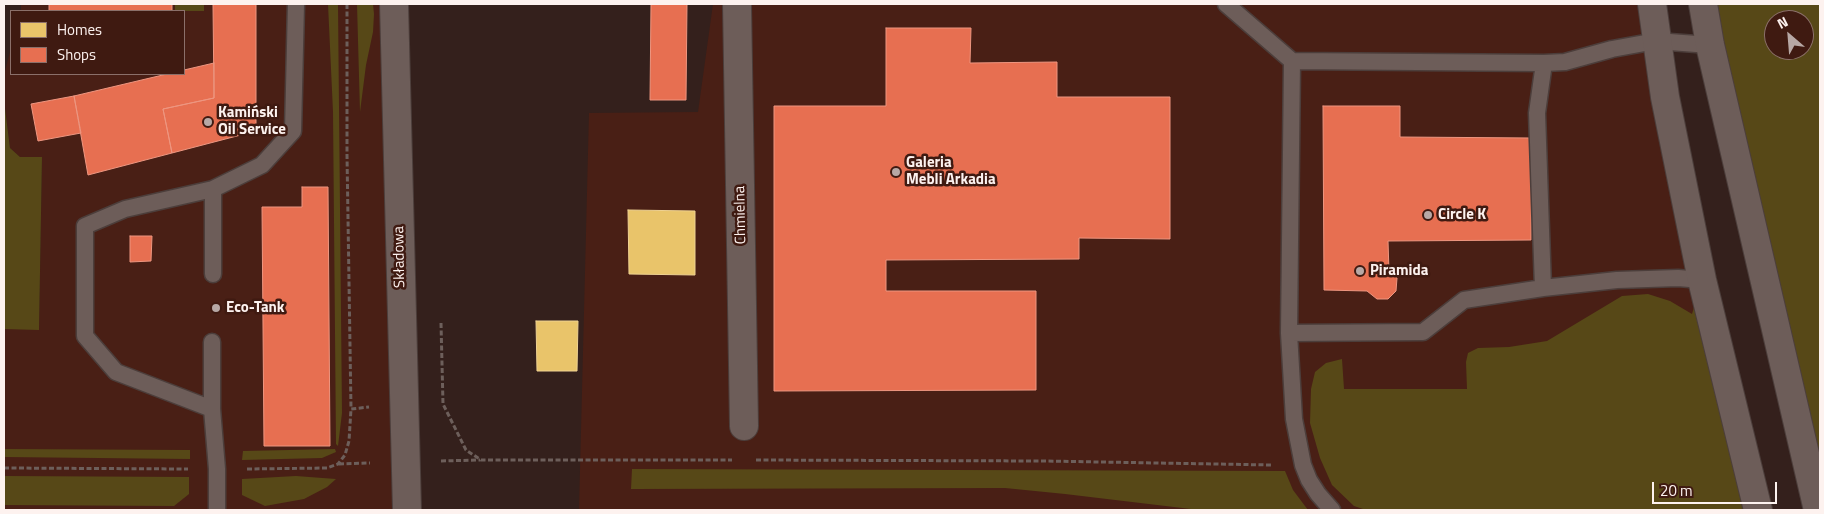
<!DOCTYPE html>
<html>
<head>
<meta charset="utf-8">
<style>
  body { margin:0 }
  #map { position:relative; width:1824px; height:514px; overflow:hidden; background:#34201c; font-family:"Titillium Web",sans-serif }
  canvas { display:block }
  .frame { position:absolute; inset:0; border:5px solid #fdf2ef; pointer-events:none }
  .legend { position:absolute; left:10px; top:10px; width:175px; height:65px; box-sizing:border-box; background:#3f1a11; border:1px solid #8b706a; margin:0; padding:6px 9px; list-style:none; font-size:15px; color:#fdf2ef }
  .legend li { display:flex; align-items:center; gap:10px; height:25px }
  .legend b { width:25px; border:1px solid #8b706a }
  .north { position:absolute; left:1764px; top:10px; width:50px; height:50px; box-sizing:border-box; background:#3f1a11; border:1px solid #8b706a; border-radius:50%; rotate:333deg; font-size:14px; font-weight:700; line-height:20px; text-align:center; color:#fdf2ef }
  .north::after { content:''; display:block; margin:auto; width:18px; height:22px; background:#b7a8a5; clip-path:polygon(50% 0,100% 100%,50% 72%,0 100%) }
  .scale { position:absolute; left:1652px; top:482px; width:125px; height:22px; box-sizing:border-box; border:2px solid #fdf2ef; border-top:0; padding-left:6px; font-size:15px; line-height:18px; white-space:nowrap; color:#fdf2ef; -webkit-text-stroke:4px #3f1a11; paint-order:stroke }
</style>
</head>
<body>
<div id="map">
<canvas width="1824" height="514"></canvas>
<div class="frame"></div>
<ul class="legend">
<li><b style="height:14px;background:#e9c46a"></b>Homes</li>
<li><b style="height:14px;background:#e76f51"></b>Shops</li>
</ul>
<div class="north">N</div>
<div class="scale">20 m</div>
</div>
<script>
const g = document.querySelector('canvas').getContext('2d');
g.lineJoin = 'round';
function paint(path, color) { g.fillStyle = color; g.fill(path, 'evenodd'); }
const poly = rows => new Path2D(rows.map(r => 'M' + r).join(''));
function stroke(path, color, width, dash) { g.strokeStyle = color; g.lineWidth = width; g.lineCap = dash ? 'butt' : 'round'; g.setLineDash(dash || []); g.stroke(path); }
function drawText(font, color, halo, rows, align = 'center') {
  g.font = font + ' "Titillium Web",sans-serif'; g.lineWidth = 5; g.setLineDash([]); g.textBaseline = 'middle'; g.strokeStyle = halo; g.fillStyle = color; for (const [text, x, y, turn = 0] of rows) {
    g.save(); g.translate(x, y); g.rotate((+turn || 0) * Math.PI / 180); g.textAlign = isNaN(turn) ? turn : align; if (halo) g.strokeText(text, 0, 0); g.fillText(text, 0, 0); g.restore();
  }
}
const built = poly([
  [21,4,394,4,407,510,4,510,4,329,39,329,42,158,20,157,10,148,4,100,4,75,11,48,11,74,184,74,184,11,21,11],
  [713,4,1652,4,1758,510,579,510,589,113,698,112]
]);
const green = poly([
  [175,4,204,4,204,11,175,11],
  [328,4,338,4,342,413,338,446,336,444,333,112],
  [357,4,373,4,374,14,373,32,366,65,360,112],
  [1715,4,1820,4,1820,461,1720,34],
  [1774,20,1804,20,1804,50,1774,50],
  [4,100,10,148,20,157,42,157,39,330,4,329],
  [1702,281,1758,510,1366,510,1354,506,1332,485,1320,458,1310,423,1311,389,1315,372,1326,363,1342,359,1344,389,1467,389,1466,362,1468,353,1478,348,1509,347,1547,341,1622,296,1648,294,1670,301,1692,314],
  [4,449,190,450,190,459,4,457],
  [335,449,336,452,322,458,242,460,243,451],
  [632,469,1285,471,1293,490,1308,510,1199,510,1065,494,1005,488,631,489],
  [4,476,189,477,189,494,174,506,4,505],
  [296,476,336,479,327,487,304,499,265,506,242,495,242,479]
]);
const homes = poly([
  [628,210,695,211,695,275,629,274,628,210],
  [536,321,578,321,577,371,537,371,536,321]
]);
const shops = poly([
  [49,4,172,4,172,11,49,11,49,4],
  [213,4,256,4,256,131,172,153,163,109,214,98,213,4],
  [651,4,687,4,686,100,650,100,651,4],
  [886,28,971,28,970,63,1057,62,1057,97,1170,97,1170,239,1079,238,1079,259,886,260,886,291,1036,291,1036,390,774,391,774,106,886,106,886,28],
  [214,63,214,98,163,109,172,153,88,175,74,96,167,74,184,74,184,70,214,63],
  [74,96,81,133,38,141,31,104,74,96],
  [1323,106,1400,106,1400,137,1532,138,1531,240,1388,241,1389,272,1397,278,1396,291,1388,299,1377,299,1367,291,1324,290,1323,106],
  [302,187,328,187,330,446,264,446,262,207,302,207,302,187],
  [130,236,152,236,151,261,130,262,130,236]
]);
const path = poly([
  [347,4,347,155,351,409],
  [441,323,443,404,466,450,481,460,732,460],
  [756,460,1043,461,1272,465],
  [441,461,480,460],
  [339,464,370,463],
  [4,468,188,469],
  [247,469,327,468,338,464,345,455,349,441,351,409,369,407]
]);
const service = poly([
  [1226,4,1292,61,1544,63],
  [1292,61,1289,333,1294,419,1303,465,1309,480,1318,494,1332,510],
  [213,274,213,189],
  [1702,280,1678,278,1617,280,1543,288,1537,113,1544,63,1565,62,1612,49,1656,41,1710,45],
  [1289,333,1423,332,1464,300,1543,288],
  [212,409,212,342],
  [217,510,217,469,212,409,116,372,85,336,85,226,125,209,213,189,262,165,293,131,296,4]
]);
const minor = poly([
  [394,4,407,510],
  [737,4,744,426]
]);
const tertiary = poly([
  [1652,4,1665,97,1702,280,1758,510],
  [1703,4,1710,45,1818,510]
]);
const markers = [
  [208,122,5,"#b7a8a5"],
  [896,172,5,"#b7a8a5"],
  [1428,215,5,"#b7a8a5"],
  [1360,271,5,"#b7a8a5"],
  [216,308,5,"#b7a8a5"]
];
const poiNames = [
  ["Kamiński",218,113],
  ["Oil Service",218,130],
  ["Galeria",906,163],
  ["Mebli Arkadia",906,180],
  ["Circle K",1438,215],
  ["Piramida",1370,271],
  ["Eco-Tank",226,308]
];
const streetNames = [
  ["Chmielna",741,215,-91],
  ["Składowa",400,257,-91]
];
paint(built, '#491f15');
paint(green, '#574817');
paint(homes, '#e9c46a');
stroke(homes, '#efd292', 1);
paint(shops, '#e76f51');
stroke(shops, '#ee9680', 1);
stroke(service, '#4c3e3b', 19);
stroke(minor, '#4c3e3b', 30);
stroke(tertiary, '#4c3e3b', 30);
stroke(path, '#6d5f5b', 3, [5, 2.5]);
stroke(service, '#6d5d59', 16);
stroke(minor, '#6d5d59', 28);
stroke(tertiary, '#6d5d59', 28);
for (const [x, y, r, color] of markers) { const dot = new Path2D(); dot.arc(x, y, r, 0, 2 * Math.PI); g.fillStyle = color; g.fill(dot); stroke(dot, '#3f1a11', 2); }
drawText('bold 15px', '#fdf2ef', '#3f1a11', poiNames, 'left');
drawText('15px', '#fdf2ef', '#3f1a11', streetNames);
</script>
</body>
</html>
